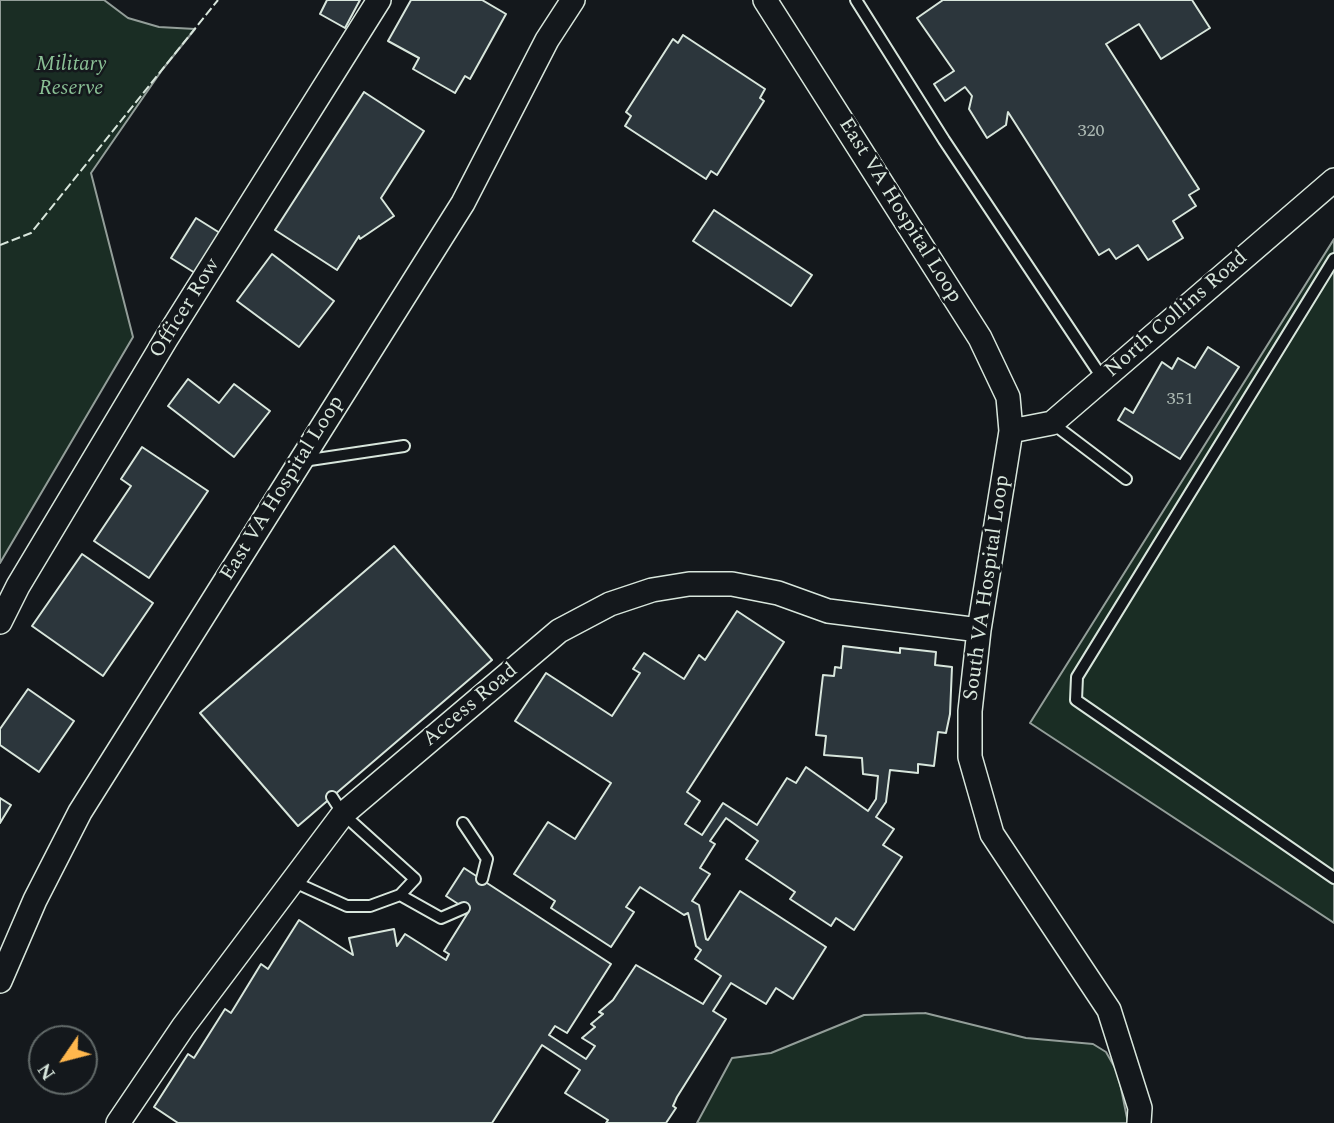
<!DOCTYPE html>
<html>
<head>
<meta charset="utf-8">
<style>
  body { margin:0 }
  #map { position:relative; width:1334px; height:1123px; overflow:hidden; background:#14181c; font-family:Spectral,serif }
  canvas { display:block }
  .north { position:absolute; left:28px; top:1025px; width:70px; height:70px; box-sizing:border-box; background:#14181c; border:2px solid #626a69; border-radius:50%; rotate:235deg; font-size:19px; font-weight:700; line-height:28px; text-align:center; color:#d8e6dc }
  .north::after { content:''; display:block; margin:auto; width:24px; height:32px; background:#ffb74d; clip-path:polygon(50% 0,100% 100%,50% 72%,0 100%) }
</style>
</head>
<body>
<div id="map">
<canvas width="1334" height="1123"></canvas>
<div class="north">N</div>
</div>
<script>
const g = document.querySelector('canvas').getContext('2d');
g.lineJoin = 'round';
function paint(path, color) { g.fillStyle = color; g.fill(path, 'evenodd'); }
const poly = rows => new Path2D(rows.map(r => 'M' + r).join(''));
function stroke(path, color, width, dash) { g.strokeStyle = color; g.lineWidth = width; g.lineCap = dash ? 'butt' : 'round'; g.setLineDash(dash || []); g.stroke(path); }
function drawText(font, color, halo, rows, align = 'center') {
  g.font = font + ' Spectral,serif'; g.lineWidth = 5; g.setLineDash([]); g.textBaseline = 'middle'; g.strokeStyle = halo; g.fillStyle = color; for (const [text, x, y, turn = 0] of rows) {
    g.save(); g.translate(x, y); g.rotate((+turn || 0) * Math.PI / 180); g.textAlign = isNaN(turn) ? turn : align; if (halo) g.strokeText(text, 0, 0); g.fillText(text, 0, 0); g.restore();
  }
}
const green = poly([
  [0,0,104,0,128,18,159,27,195,29,162,70,91,173,133,337,0,563,0,0],
  [1334,239,1334,923,1030,723,1334,239],
  [925,1013,1026,1038,1093,1044,1106,1052,1118,1073,1128,1123,697,1123,732,1058,771,1053,864,1015,925,1013]
]);
const building = poly([
  [327,0,360,0,345,28,320,14,327,0],
  [411,0,482,0,506,14,470,79,465,76,455,93,413,69,419,58,388,41,411,0],
  [943,0,1192,0,1210,28,1161,59,1139,24,1106,44,1199,189,1189,195,1196,206,1173,221,1183,238,1148,260,1138,245,1116,259,1109,249,1099,255,1008,112,1006,125,987,138,969,109,972,96,965,87,945,101,934,84,954,71,917,18,943,0],
  [683,35,765,89,760,98,764,101,717,175,711,171,706,179,625,126,631,116,626,112,673,39,678,43,683,35],
  [364,92,424,131,381,198,394,216,360,239,359,236,337,270,275,230,364,92],
  [714,210,812,275,791,306,693,241,714,210],
  [196,218,220,233,195,273,171,258,196,218],
  [272,254,334,301,299,347,237,301,272,254],
  [1208,347,1239,367,1180,459,1118,420,1125,408,1133,413,1162,362,1172,369,1178,358,1195,368,1208,347],
  [188,379,219,403,234,384,270,411,234,457,168,406,188,379],
  [142,447,208,491,149,578,94,541,131,486,121,479,142,447],
  [394,546,492,660,298,826,200,713,394,546],
  [82,554,153,603,103,676,32,626,82,554],
  [737,611,784,642,687,792,700,801,685,824,702,835,723,803,757,825,787,778,796,783,806,767,868,811,876,799,878,776,863,774,862,758,824,755,826,736,816,735,823,675,834,676,835,667,841,668,843,646,900,653,900,648,936,652,935,665,952,667,950,714,946,733,938,732,934,766,918,764,918,773,890,770,886,802,876,817,894,829,883,845,902,857,854,930,836,918,831,926,790,899,795,892,746,859,758,841,726,818,710,841,715,844,700,868,710,874,692,901,699,905,706,939,708,940,740,891,826,947,793,999,776,988,766,1004,731,983,713,1011,726,1019,677,1097,673,1106,676,1108,666,1123,606,1123,608,1120,565,1093,580,1070,542,1045,492,1123,178,1123,154,1107,188,1054,194,1058,225,1009,231,1013,261,964,268,969,299,920,353,955,349,938,394,929,397,946,405,934,446,960,449,954,444,951,469,911,446,896,464,868,611,964,567,1033,555,1026,549,1035,586,1059,595,1046,582,1038,595,1027,591,1024,603,1014,599,1012,613,1000,636,965,703,1004,721,976,695,959,701,950,696,946,688,913,684,915,640,887,626,907,634,912,611,947,551,908,555,901,514,874,548,822,575,839,611,783,515,721,546,673,612,716,640,673,633,669,644,653,684,679,699,655,705,660,737,611],
  [28,689,74,721,39,772,0,745,0,729,28,689],
  [0,798,11,805,0,823,0,798]
]);
const lane = poly([
  [856,0,944,140,1103,379],
  [1334,259,1077,677,1076,700,1334,878],
  [1052,423,1126,479],
  [303,461,404,446],
  [463,823,487,859,482,879],
  [292,881,347,906,370,906,400,895,415,879,343,814,332,797],
  [400,895,441,918,464,908]
]);
const street = poly([
  [765,0,980,338,1008,397,1011,431,979,630,970,711,970,757,992,834,1109,1010,1140,1108,1139,1123],
  [1011,431,1052,423,1334,180],
  [0,622,18,586,166,339,379,0],
  [0,981,35,900,80,812,463,203,547,40,573,0],
  [118,1123,183,1027,343,814,559,631,610,604,652,590,689,584,732,584,778,593,828,611,979,630]
]);
const fence = poly([
  [0,245,31,233,218,0]
]);
const numberNames = [
  ["320",1091,132],
  ["351",1180,400]
];
const parkNames = [
  ["Military",71,66],
  ["Reserve",71,90]
];
const streetNames = [
  ["East VA Hospital Loop",899,211,58],
  ["Officer Row",186,309,-58],
  ["North Collins Road",1177,315,-41],
  ["East VA Hospital Loop",283,489,-58],
  ["South VA Hospital Loop",988,588,-82],
  ["Access Road",471,706,-40]
];
paint(green, '#1a2d24');
stroke(green, '#939e99', 2);
paint(building, '#2c363c');
stroke(building, '#d8e6dc', 2);
stroke(lane, '#d8e6dc', 14);
stroke(street, '#d8e6dc', 26);
stroke(lane, '#14181c', 10);
stroke(street, '#14181c', 23);
stroke(fence, '#d8e6dc', 2, [9, 3.5]);
drawText('18px', '#adbab4', null, numberNames);
drawText('italic 21px', '#8ac095', '#14181c', parkNames);
drawText('21px', '#d8e6dc', '#14181c', streetNames);
</script>
</body>
</html>
